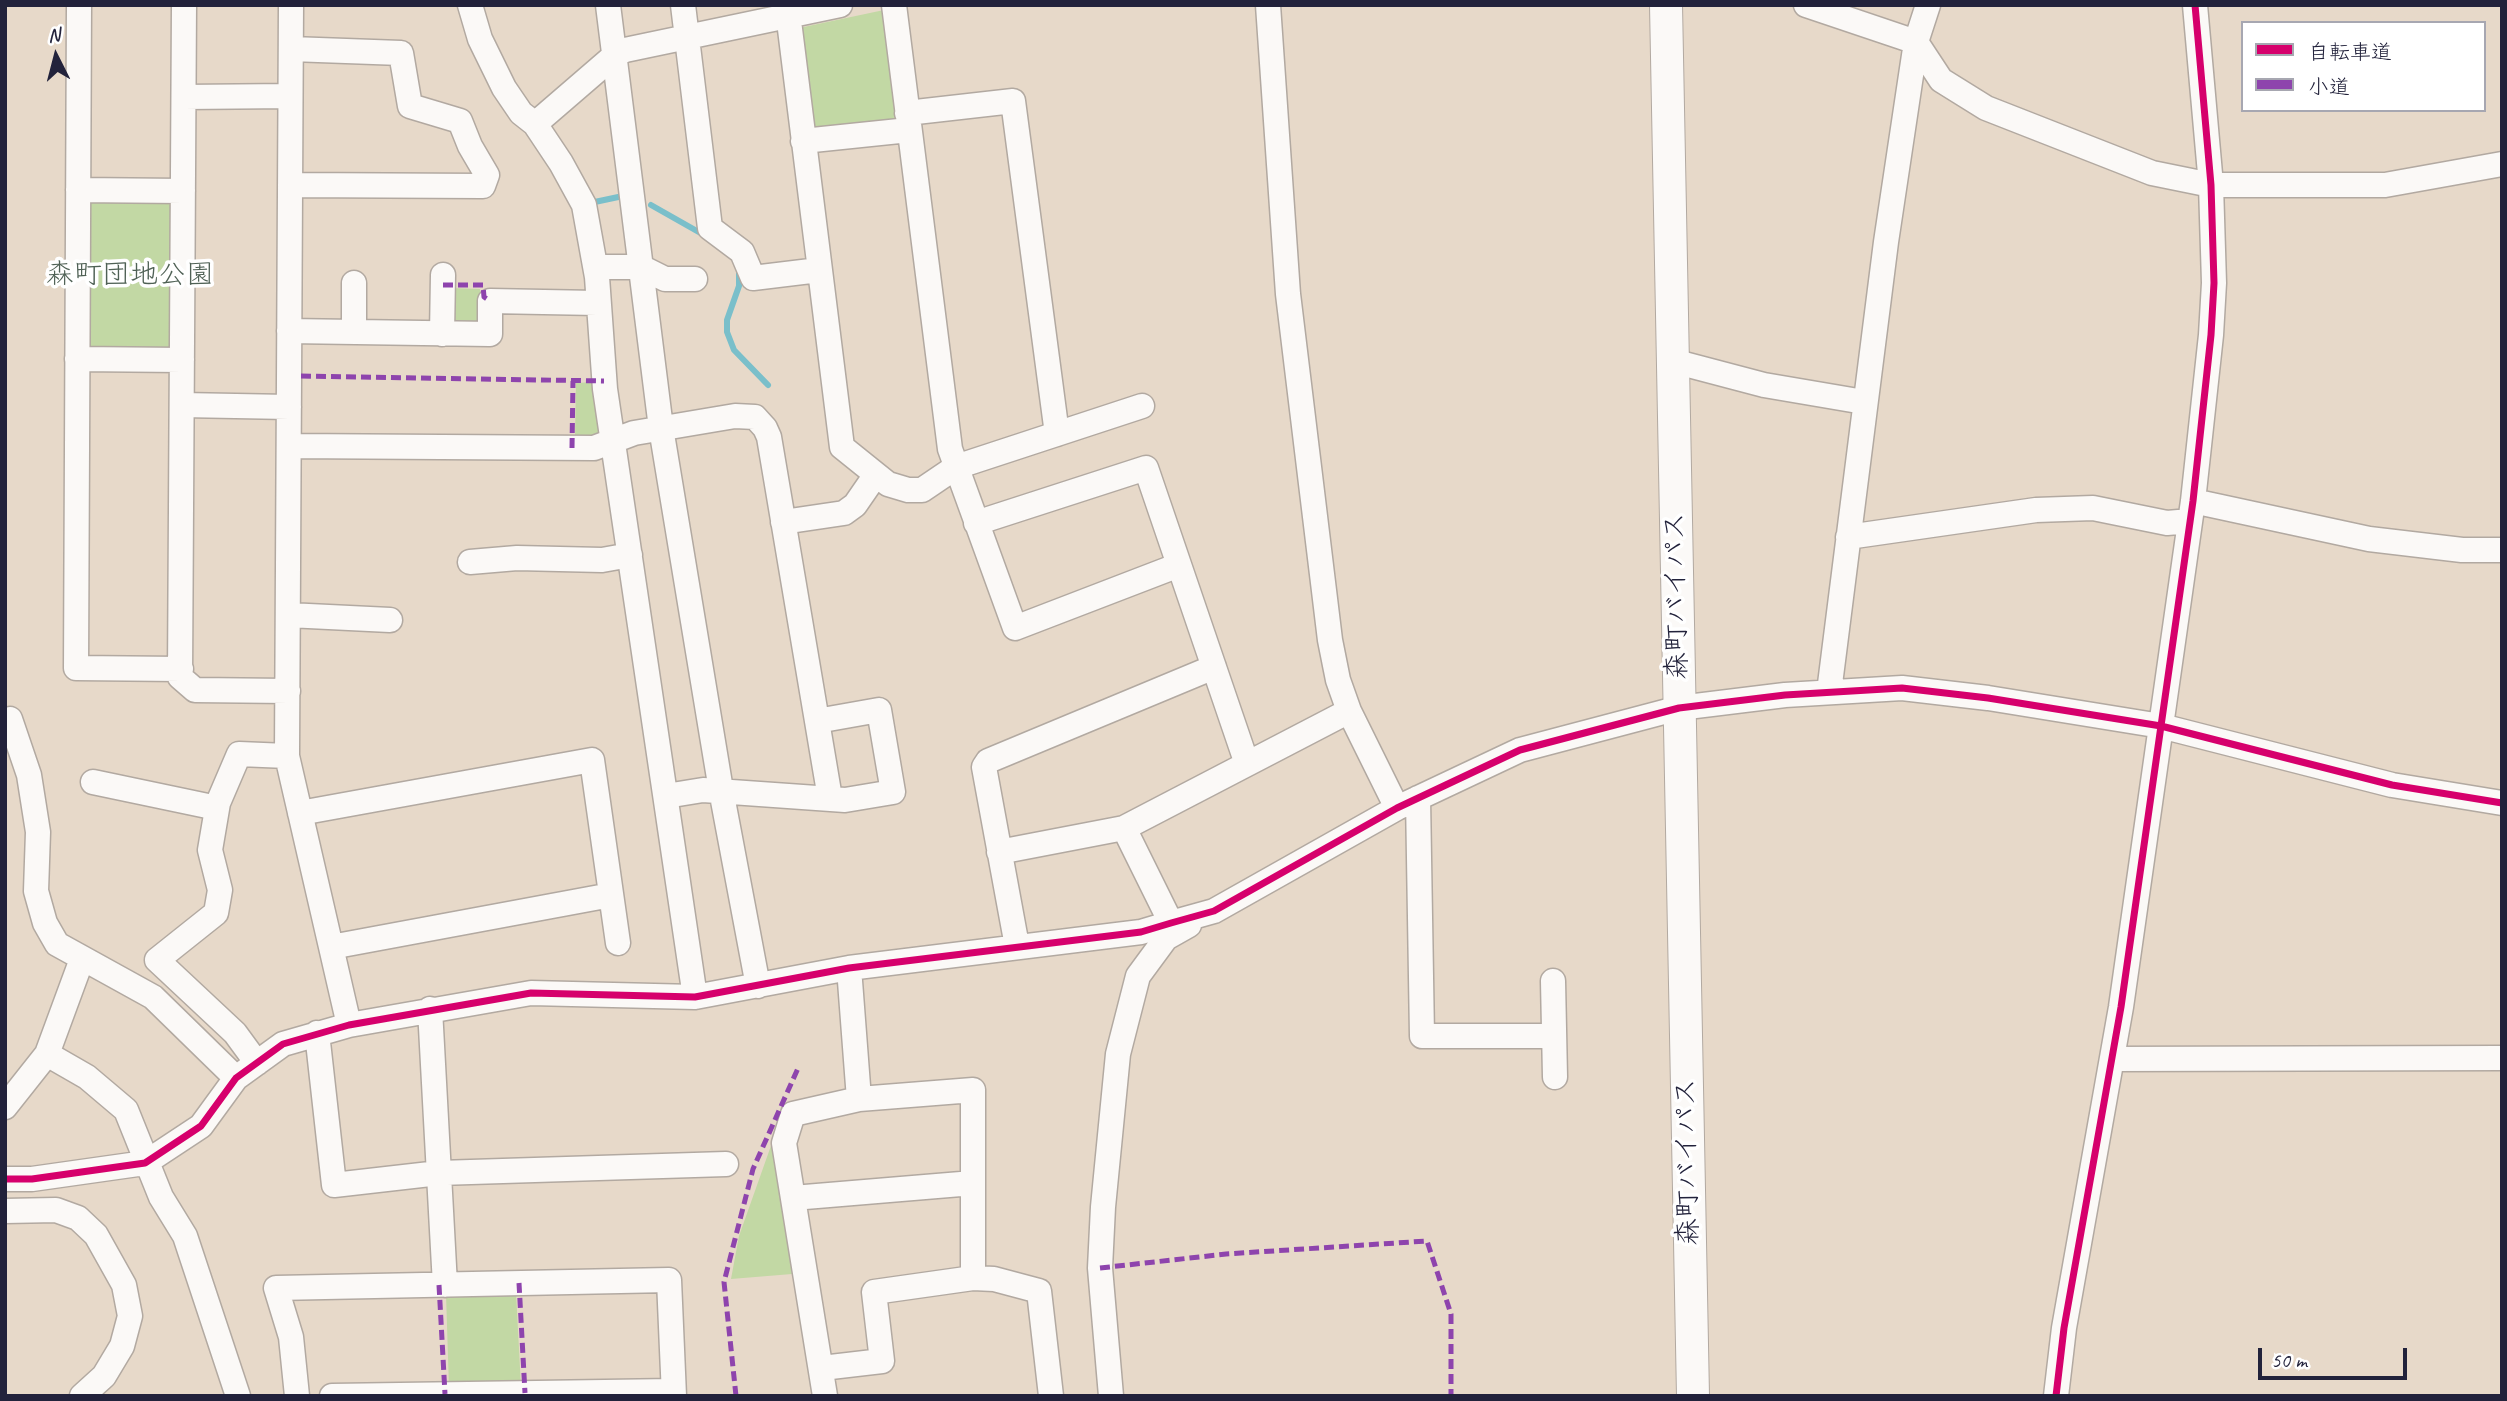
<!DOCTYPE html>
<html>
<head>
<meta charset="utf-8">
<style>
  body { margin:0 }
  #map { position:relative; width:2507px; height:1401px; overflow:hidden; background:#e7d9c9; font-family:Caveat,"Klee One",sans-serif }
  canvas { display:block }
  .frame { position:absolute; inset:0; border:7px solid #22223b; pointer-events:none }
  .legend { position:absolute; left:2241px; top:21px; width:245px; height:91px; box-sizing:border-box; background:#fff; border:2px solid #a7a7b1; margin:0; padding:9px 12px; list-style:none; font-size:21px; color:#22223b }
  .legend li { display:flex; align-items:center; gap:14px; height:35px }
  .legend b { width:35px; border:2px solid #a7a7b1 }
  .north { position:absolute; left:21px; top:21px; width:70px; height:70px; -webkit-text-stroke:5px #fff; paint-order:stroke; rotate:354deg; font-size:19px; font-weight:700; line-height:28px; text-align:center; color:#22223b }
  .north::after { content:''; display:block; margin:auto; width:24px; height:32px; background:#22223b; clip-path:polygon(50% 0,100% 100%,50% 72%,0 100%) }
  .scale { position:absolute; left:2258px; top:1348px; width:149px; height:32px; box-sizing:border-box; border:4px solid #22223b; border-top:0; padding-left:9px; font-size:21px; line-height:24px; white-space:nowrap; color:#22223b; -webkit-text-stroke:5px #fff; paint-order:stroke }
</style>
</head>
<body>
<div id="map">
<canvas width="2507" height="1401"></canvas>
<div class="frame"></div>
<ul class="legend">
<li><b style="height:9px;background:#d6006c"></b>自転車道</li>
<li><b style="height:9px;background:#8e44ad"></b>小道</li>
</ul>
<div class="north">N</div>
<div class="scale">50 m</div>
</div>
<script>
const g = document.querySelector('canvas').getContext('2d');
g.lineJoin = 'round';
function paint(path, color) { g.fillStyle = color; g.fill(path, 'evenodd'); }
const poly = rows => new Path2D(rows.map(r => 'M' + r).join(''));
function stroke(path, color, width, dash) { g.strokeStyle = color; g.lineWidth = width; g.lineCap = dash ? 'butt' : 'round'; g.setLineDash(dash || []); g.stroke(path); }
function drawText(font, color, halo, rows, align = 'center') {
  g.font = font + ' Caveat,"Klee One",sans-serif'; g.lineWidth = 7; g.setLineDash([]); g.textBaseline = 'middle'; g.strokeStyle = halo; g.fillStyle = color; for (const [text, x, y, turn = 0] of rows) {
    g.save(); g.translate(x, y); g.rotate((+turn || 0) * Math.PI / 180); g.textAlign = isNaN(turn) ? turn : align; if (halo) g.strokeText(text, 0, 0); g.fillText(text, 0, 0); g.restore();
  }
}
const green = poly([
  [884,10,899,118,893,125,811,129,799,28],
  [94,196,167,198,173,206,172,348,93,353,86,345,87,204],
  [450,288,480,289,480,318,474,324,454,324],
  [597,382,601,431,590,438,575,438,576,383],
  [773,1140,792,1274,731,1279,739,1236],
  [516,1292,521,1387,449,1388,446,1294]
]);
const stream = poly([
  [590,203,623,196],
  [651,205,704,235],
  [739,272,739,286,727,320,727,332,734,350,768,385]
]);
const minor = poly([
  [79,5,76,668,181,669],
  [184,5,180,677,195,690,288,691],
  [291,5,287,756,349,1025],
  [470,5,480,39,504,88,521,113,535,124,561,163,584,205,597,277,605,389,695,997],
  [608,5,661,428,721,790,758,986],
  [683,5,710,228,742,252,753,278,819,270],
  [787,5,842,447,888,484,908,490,922,490,956,467,1142,406],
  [894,5,950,449,1015,628,1179,565],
  [1268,5,1288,294,1330,640,1338,680,1349,711,1397,808],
  [1806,5,1916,42,1941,80,1986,108,2152,173,2211,185,2385,185,2502,164],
  [184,97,290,96],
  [907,113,1013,101,1057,434],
  [535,124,615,55,625,50,840,5],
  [803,141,909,130],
  [290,185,483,186,487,175,470,146,460,121,410,106,401,53,291,49],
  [78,190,183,191],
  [596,267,641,267,665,279,695,279],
  [354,283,354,332],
  [289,331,490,334,490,301,597,303],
  [442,334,443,275],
  [77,359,182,360],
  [1673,361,1764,385,1864,402],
  [182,405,289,407],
  [289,446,594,448,634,433,735,416,755,417,765,428,769,437,830,798],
  [2193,501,2369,539,2462,550,2502,550],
  [783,522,844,513,855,505,875,476],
  [976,523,1146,468,1247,764],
  [1848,537,2036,510,2093,508,2167,523,2190,521],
  [470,562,517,558,602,560,630,555],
  [288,615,390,620],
  [1829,692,1886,242,1916,42,1928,5],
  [10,719,29,775,38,832,36,891,45,923,57,944,153,997,236,1078],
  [93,782,217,808],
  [666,796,703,790,845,800,893,792,879,710,817,721],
  [1418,798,1422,1036,1554,1036],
  [300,813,592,760,618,943],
  [1124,828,1171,923],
  [999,852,1124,828,1349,711],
  [1017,946,984,767,988,761,1214,667],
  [331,947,611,895],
  [849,968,859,1099],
  [1553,981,1555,1077],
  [430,1009,445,1285],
  [317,1033,334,1185,439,1173,726,1164],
  [47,1054,87,1077,126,1110,161,1197,185,1236,238,1396],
  [2112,1059,2502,1058],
  [257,1063,235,1033,157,960,216,913,220,890,210,850,218,803,239,754,287,756],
  [5,1107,47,1054,82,959],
  [5,1179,32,1179,145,1163,201,1126,236,1078,283,1044,349,1025,531,993,695,997,849,968,1141,932,1171,923,1214,911,1397,808,1520,750,1679,708,1785,695,1902,688,1988,698,2161,726,2392,785,2502,803],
  [793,1198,973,1183],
  [5,1211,56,1210,78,1218,96,1235,124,1285,130,1316,122,1346,104,1376,82,1396],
  [822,1368,882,1361,874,1292,973,1278,994,1279,1039,1291,1051,1396],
  [297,1396,291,1337,276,1288,669,1280,674,1396],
  [332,1396,673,1391],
  [825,1396,784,1143,793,1114,859,1099,973,1090,973,1278],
  [1111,1396,1100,1268,1103,1207,1118,1054,1138,976,1166,938,1189,925],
  [2056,1396,2064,1328,2121,1007,2193,501,2211,335,2214,283,2211,185,2195,5]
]);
const major = poly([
  [1666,5,1693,1396]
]);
const quiet = poly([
  [443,285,483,285,484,297,490,301],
  [301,376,604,381],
  [572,448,573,381],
  [1100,1268,1226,1254,1427,1241,1451,1314,1451,1396],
  [519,1283,525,1393],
  [439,1285,445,1394],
  [472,1394,472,1396],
  [736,1396,724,1282,753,1169,799,1066]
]);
const cycleway = poly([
  [5,1179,32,1179,145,1163,201,1126,236,1078,283,1044,349,1025,531,993,695,997,849,968,1141,932,1171,923,1214,911,1397,808,1520,750,1679,708,1785,695,1902,688,1988,698,2161,726,2392,785,2502,803],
  [2056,1396,2064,1328,2121,1007,2193,501,2211,335,2214,283,2211,185,2195,5]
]);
const parkNames = [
  ["森町団地公園",130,276]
];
const streetNames = [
  ["森町バイパス",1677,596,-91],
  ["森町バイパス",1688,1162,-91]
];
paint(green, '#c2d8a4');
stroke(stream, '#7abfca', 6);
stroke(minor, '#b2a9a1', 27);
stroke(major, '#b2a9a1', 34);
stroke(minor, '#fbf9f7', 24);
stroke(major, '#fbf9f7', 32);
stroke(quiet, '#8e44ad', 5, [10, 5]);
stroke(cycleway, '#d6006c', 7);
drawText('28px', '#4f6155', '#fff', parkNames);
drawText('28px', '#22223b', '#fff', streetNames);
</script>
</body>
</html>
